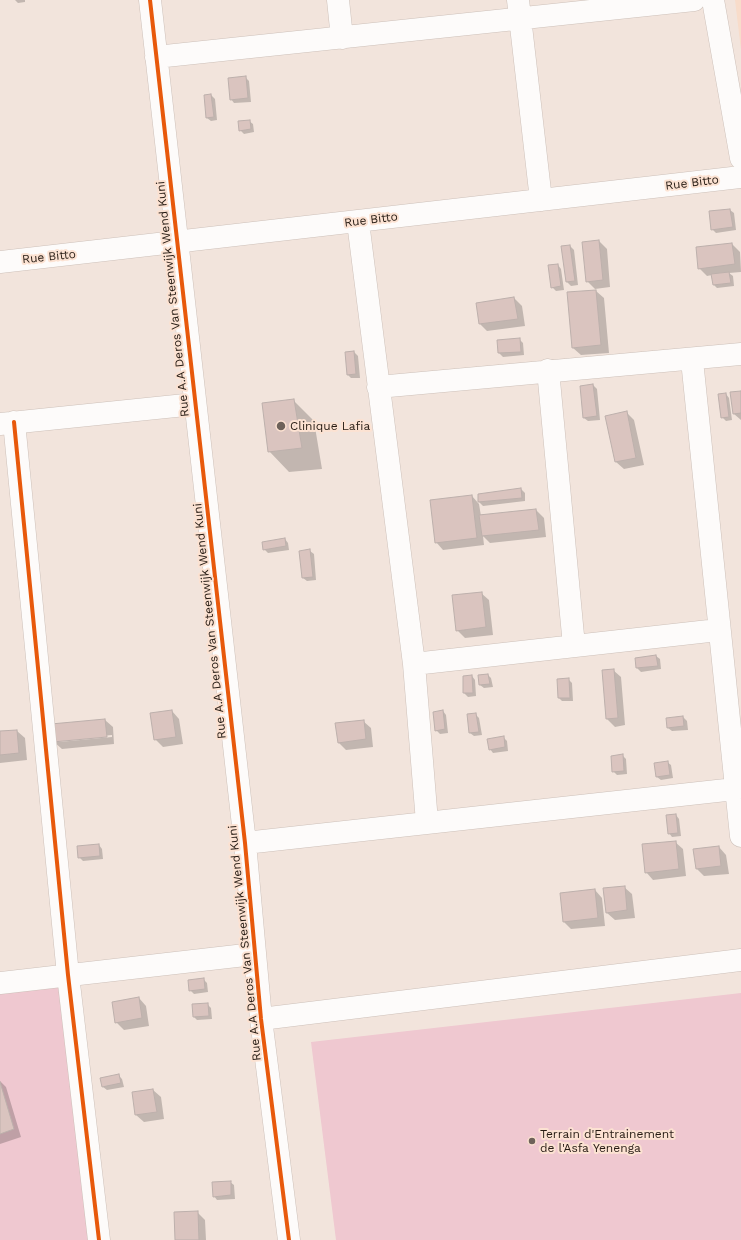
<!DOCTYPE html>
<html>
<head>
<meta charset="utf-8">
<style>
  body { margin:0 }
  canvas { display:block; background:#f2e4dc }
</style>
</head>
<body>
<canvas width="741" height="1240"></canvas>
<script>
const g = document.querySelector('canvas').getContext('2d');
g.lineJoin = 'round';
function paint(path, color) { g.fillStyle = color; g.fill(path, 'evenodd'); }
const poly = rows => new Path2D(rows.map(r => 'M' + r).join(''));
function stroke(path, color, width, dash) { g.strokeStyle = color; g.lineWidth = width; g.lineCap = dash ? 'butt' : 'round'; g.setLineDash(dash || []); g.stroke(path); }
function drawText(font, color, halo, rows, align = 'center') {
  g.font = font + ' "Work Sans",sans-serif'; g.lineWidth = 4; g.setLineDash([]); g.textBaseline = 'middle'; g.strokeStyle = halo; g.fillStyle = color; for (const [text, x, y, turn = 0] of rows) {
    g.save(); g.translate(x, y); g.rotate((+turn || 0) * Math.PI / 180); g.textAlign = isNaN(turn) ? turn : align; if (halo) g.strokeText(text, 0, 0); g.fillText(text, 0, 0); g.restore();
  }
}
const built = poly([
  [735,0,741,0,741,50]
]);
const green = poly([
  [66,981,95,1240,0,1240,0,989],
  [741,993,741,1240,336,1240,311,1042]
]);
const shadow = poly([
  [15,0,25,0,25,2,18,3],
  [245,77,249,81,251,102,234,103,231,99],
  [211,95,215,99,217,120,211,121,207,118],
  [249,121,253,124,254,132,244,134,240,130],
  [730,210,734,213,736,230,716,233,712,229],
  [599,241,607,249,610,287,595,289,587,281],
  [732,244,740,252,741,272,729,273,733,276,734,286,717,288,714,285,712,275,707,276,699,268],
  [570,246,574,250,578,285,571,286,567,282,562,247],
  [558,265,561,269,564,290,556,291,552,287],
  [596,291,604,298,609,353,581,355,573,348],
  [514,298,522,306,525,326,487,331,480,324],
  [519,339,523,343,524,355,503,357,499,353],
  [354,352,358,356,360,378,351,378,348,375],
  [593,385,597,389,600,420,588,421,584,418],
  [741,392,741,420,734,414],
  [726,394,729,398,732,420,726,421,722,417],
  [293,400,314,421,322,469,289,472,269,451],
  [626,412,634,420,644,465,624,469,616,462],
  [521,489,525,493,525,501,483,506,479,502,479,495],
  [472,496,479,504,481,516,536,510,544,518,546,537,490,543,483,536,484,545,443,550,436,542],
  [285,539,288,543,289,550,268,553,264,549],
  [310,551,314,554,316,580,307,581,303,578],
  [481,593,489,600,493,635,465,638,457,630],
  [656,656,660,659,661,669,641,672,637,668,636,658],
  [613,670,621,677,625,725,615,727,607,719],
  [488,675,491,678,493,687,484,688,480,685],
  [472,676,475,680,476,696,468,697,464,693],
  [568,679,572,683,573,701,562,701,559,698],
  [172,711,179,719,183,744,163,747,155,739],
  [443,711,446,715,448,733,440,734,436,730],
  [475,714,479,718,482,735,474,736,470,733,468,715],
  [683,717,687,721,688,730,672,731,668,728],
  [105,720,113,727,114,744,62,749,54,742],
  [112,735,112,737,59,742,59,740],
  [363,721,371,728,373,747,346,750,338,742],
  [17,731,25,738,27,760,0,763,0,732],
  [503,737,507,741,508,751,493,753,490,749],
  [622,755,626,759,627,774,617,775,613,771],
  [667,762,671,765,673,778,661,780,657,777],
  [676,815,679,819,681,836,672,837,669,833],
  [675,842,683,849,686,876,653,880,646,872],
  [99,845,102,849,103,859,83,861,79,857],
  [719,847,726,855,729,874,704,876,697,869],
  [624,887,632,894,635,918,615,920,607,913],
  [595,890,602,898,605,926,571,929,564,922],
  [203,979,207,983,208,992,194,994,190,990],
  [139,998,146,1006,149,1026,124,1030,116,1022],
  [207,1004,211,1008,212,1019,197,1020,193,1016],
  [119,1076,122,1079,124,1087,107,1090,103,1087],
  [0,1081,6,1087,21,1137,0,1144],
  [153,1090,161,1097,164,1119,144,1122,136,1115],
  [230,1182,234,1185,235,1199,217,1200,214,1196],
  [197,1212,205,1220,206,1240,176,1240]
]);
const building = poly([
  [246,76,248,98,230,100,228,78,246,76],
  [211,94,214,117,206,118,204,95,211,94],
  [250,120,251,129,239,131,238,121,250,120],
  [730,209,733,227,711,230,709,211,730,209],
  [599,240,603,280,586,282,582,242,599,240],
  [732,243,735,264,698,269,696,247,732,243],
  [570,245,575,281,566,282,561,246,570,245],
  [558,264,561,286,551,288,548,265,558,264],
  [729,272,731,283,713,285,711,274,729,272],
  [596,290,601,345,572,348,567,292,596,290],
  [514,297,518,319,479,324,476,303,514,297],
  [520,338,521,352,498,353,497,340,520,338],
  [354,351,356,374,347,375,345,352,354,351],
  [593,384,597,416,583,418,580,386,593,384],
  [741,391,741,413,733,414,730,392,741,391],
  [726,393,729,417,721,418,718,394,726,393],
  [294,399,302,448,268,452,262,403,294,399],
  [627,411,636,458,615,462,605,416,627,411],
  [521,488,522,498,478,502,478,494,521,488],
  [472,495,477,538,435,543,430,500,472,495],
  [536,509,539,530,482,536,479,515,536,509],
  [285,538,286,546,263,550,262,542,285,538],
  [310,549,313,577,302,578,299,551,310,549],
  [482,592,486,627,456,631,452,595,482,592],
  [656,655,658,666,636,668,635,658,656,655],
  [614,669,618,718,606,719,602,670,614,669],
  [488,674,490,684,479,685,478,675,488,674],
  [472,675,473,693,463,693,463,676,472,675],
  [569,678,570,698,558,698,557,679,569,678],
  [172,710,176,737,154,740,150,713,172,710],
  [443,710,445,729,435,731,433,712,443,710],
  [476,713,479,732,469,733,467,714,476,713],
  [683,716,684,726,667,728,666,718,683,716],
  [105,719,107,737,53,742,51,724,105,719],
  [364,720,366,739,338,743,335,723,364,720],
  [17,730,19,753,0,755,0,731,17,730],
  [504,736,505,747,489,750,487,739,504,736],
  [623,754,624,771,612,772,611,756,623,754],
  [668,761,670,775,656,777,654,763,668,761],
  [676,814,678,833,668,834,666,815,676,814],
  [676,841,679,869,645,873,642,844,676,841],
  [99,844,100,856,78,858,77,846,99,844],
  [719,846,721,866,696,869,693,849,719,846],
  [625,886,627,910,606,913,603,888,625,886],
  [595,889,598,918,563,922,560,893,595,889],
  [204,978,205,989,189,991,188,980,204,978],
  [139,997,142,1018,115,1023,112,1002,139,997],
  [208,1003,209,1016,193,1017,192,1004,208,1003],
  [119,1074,121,1083,102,1087,100,1078,119,1074],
  [0,1082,14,1129,0,1134,0,1082],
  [153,1089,157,1112,135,1115,132,1092,153,1089],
  [231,1181,231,1195,213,1197,212,1182,231,1181],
  [198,1211,199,1240,175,1240,174,1212,198,1211]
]);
const minor = poly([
  [150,0,245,843,261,1019,289,1240],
  [338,0,342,38],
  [518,0,541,200],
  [713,0,741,158],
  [156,57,694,0],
  [358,222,414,664,427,822],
  [0,262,741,177],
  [692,360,741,836],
  [548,370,574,646],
  [378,387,741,354],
  [14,422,68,975,99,1240],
  [0,424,195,404],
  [414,664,718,630],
  [245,843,735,789],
  [0,983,254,954],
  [261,1019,741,960]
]);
const cycleway = poly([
  [150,0,245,843,261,1019,289,1240],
  [14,422,68,975,99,1240]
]);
const markers = [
  [281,426,5,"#6e625a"],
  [532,1141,4,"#6e625a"]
];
const streetNames = [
  ["Rue Bitto",692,183,-7],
  ["Rue Bitto",371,220,-7],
  ["Rue Bitto",49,257,-6],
  ["Rue A.A Deros Van Steenwijk Wend Kuni",173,299,-96],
  ["Rue A.A Deros Van Steenwijk Wend Kuni",210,621,-96],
  ["Rue A.A Deros Van Steenwijk Wend Kuni",245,943,-96]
];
const poiNames = [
  ["Clinique Lafia",290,426],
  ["Terrain d'Entrainement",540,1134],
  ["de l'Asfa Yenenga",540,1148]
];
paint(built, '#f8dcca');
paint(green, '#efc8d0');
paint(shadow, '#0003');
paint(building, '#dac4bf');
stroke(building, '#bdb0ac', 1);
stroke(minor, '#cdc0b9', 23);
stroke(minor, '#fdfbfa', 22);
stroke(cycleway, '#e8590c', 4);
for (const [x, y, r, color] of markers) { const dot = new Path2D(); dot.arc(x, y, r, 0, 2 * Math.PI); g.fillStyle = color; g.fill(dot); stroke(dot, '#fce2d2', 1.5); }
drawText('12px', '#271c14', '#fce2d2', streetNames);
drawText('12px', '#271c14', '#fce2d2', poiNames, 'left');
</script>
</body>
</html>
